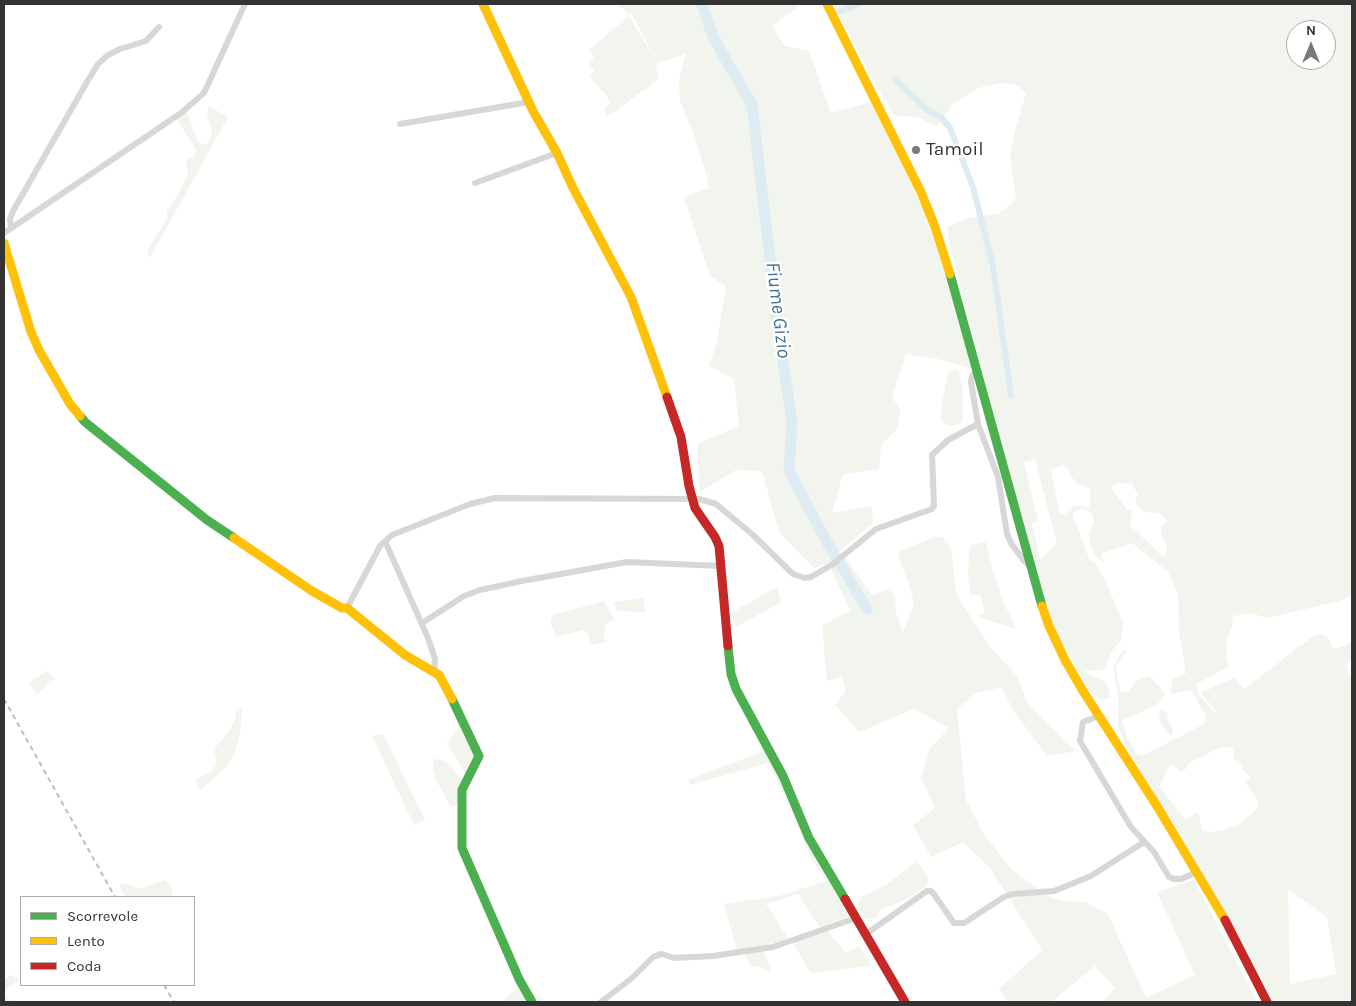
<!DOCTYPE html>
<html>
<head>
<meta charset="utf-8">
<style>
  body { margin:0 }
  #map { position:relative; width:1356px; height:1006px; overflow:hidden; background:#fff; font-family:Karla,sans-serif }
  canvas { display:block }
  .frame { position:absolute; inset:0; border:5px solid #333; pointer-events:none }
  .legend { position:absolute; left:20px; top:896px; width:175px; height:90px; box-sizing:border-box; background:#fff; border:1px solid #adadad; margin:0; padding:6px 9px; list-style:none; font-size:15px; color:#333 }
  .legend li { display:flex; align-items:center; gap:10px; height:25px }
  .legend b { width:25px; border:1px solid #adadad }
  .north { position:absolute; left:1286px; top:20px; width:50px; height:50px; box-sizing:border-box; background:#fff; border:1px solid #adadad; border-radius:50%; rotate:0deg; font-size:14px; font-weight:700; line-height:20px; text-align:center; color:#333 }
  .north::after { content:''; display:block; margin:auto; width:18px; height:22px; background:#7a7a7a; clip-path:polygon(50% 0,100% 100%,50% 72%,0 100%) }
</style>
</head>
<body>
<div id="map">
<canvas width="1356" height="1006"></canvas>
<div class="frame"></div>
<ul class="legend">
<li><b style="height:6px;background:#4caf50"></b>Scorrevole</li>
<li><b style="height:6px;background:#ffc107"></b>Lento</li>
<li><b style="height:6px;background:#c62828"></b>Coda</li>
</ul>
<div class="north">N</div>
</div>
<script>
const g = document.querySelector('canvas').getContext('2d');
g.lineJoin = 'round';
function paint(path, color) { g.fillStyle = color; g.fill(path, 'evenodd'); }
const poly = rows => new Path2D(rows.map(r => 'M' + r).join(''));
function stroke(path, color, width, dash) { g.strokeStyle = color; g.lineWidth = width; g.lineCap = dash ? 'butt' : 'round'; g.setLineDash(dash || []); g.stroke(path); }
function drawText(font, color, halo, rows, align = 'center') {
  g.font = font + ' Karla,sans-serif'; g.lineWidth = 5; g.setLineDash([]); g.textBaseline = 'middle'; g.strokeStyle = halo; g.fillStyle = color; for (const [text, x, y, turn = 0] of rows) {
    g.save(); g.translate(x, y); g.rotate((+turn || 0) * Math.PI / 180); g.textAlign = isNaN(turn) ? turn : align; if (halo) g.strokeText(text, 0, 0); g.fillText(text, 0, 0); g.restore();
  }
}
const green = poly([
  [616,4,802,4,772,26,785,46,809,51,831,113,871,102,922,207,942,262,971,368,938,359,906,354,892,397,901,411,897,429,881,445,879,469,843,474,832,513,872,506,873,523,840,551,872,595,890,588,896,599,895,609,903,633,914,603,910,587,899,558,899,551,935,537,942,537,949,544,952,553,956,594,990,647,1016,675,1028,704,1076,751,1047,756,1012,709,1002,687,976,693,957,709,966,800,983,833,1011,869,1048,896,1061,901,1085,902,1108,914,1146,998,1195,975,1157,892,1194,880,1257,1002,1102,1002,1115,988,1095,966,1051,1002,1007,1002,999,989,1042,950,990,868,963,842,931,857,913,825,935,808,921,777,930,748,949,728,914,709,859,732,835,705,846,691,842,677,827,681,822,626,850,610,828,563,814,568,779,532,762,471,736,470,700,492,697,444,739,426,734,379,709,366,717,341,726,286,710,276,684,197,709,188,706,173,694,135,680,101,679,80,686,54,657,63,656,66,659,79,607,117,605,108,611,102,590,76,594,70,588,62,594,58,589,50,629,16,657,62,632,14,629,15,623,8,618,7],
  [833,4,1352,4,1352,595,1339,601,1268,618,1250,613,1233,616,1232,626,1227,639,1226,658,1229,667,1196,684,1199,695,1215,713,1216,711,1201,693,1235,677,1244,689,1315,635,1326,635,1334,649,1352,643,1352,660,1345,666,1352,679,1352,1002,1270,1002,1176,827,1126,748,1118,725,1118,698,1114,670,1116,661,1124,650,1127,650,1116,665,1117,677,1121,693,1128,692,1137,681,1148,676,1152,678,1165,694,1157,705,1122,720,1128,740,1137,754,1142,756,1204,724,1206,716,1191,690,1173,694,1171,692,1172,680,1186,673,1179,633,1178,594,1168,572,1132,543,1101,554,1105,562,1100,561,1094,554,1090,542,1089,534,1094,522,1093,517,1092,513,1083,509,1076,511,1073,515,1073,519,1079,531,1089,559,1095,563,1105,579,1123,623,1121,641,1111,652,1105,670,1084,671,1090,676,1105,681,1109,691,1110,697,1108,698,1103,701,1089,691,1065,649,1055,629,1047,605,998,430,951,250,947,227,968,218,998,214,1016,200,1010,154,1015,130,1026,93,1017,85,1000,83,978,88,953,104,936,127,921,118,894,115,882,96],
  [1296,30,1326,30,1326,60,1296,60],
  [1035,459,1057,544,1040,559,1032,524,1038,520,1024,462],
  [1063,465,1068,469,1070,475,1078,484,1091,489,1089,497,1091,500,1089,507,1073,506,1064,515,1060,514,1051,470],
  [1118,483,1132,484,1138,495,1135,501,1142,511,1154,513,1159,512,1168,521,1161,526,1161,533,1166,545,1167,551,1163,557,1130,525,1132,511,1127,510,1111,487],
  [1233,747,1234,760,1238,761,1244,771,1251,777,1246,783,1258,801,1257,809,1238,825,1224,830,1212,832,1202,831,1198,812,1185,820,1160,787,1165,773,1172,763,1180,771,1186,769,1190,762,1220,748],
  [1288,889,1327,917,1336,974,1290,984],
  [209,106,228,117,150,258,147,251,167,219,167,211,171,207,188,175,186,163,187,159,193,157,197,151,177,120,186,112,190,119,197,141,203,145,207,144,210,139,212,130,207,114],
  [953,369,959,371,960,377,963,390,963,417,961,424,950,426,944,424,941,418,941,408,948,374],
  [986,542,992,567,1003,601,1016,629,981,618,979,614,985,612,980,595,971,595,968,577,969,554,971,545],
  [777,587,781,602,736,627,729,614],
  [643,598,645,612,617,611,614,602],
  [604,601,614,619,605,625,605,631,603,638,605,640,610,641,591,645,590,637,584,630,556,637,550,621,553,615],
  [46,671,55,678,37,694,29,683],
  [237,708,242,710,240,733,235,753,224,769,201,790,199,790,195,780,211,772,216,765,217,759,215,755,215,748,230,730,235,719],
  [1161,709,1167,713,1168,720,1173,731,1172,735,1169,735,1161,724,1159,718],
  [459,728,476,757,465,774,447,743],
  [383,734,425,820,414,825,372,736],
  [764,751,767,751,814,854,829,881,852,915,820,927,798,894,766,904,788,938,776,943,737,950,724,904,779,896,826,881,811,858,790,807,768,763,690,785,688,780],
  [436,759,443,760,451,766,461,780,460,803,451,807,436,780,433,769,433,763],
  [917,862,927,874,929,883,924,888,906,899,881,910,876,918,866,919,861,915,858,909,859,902,862,897,883,887],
  [165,880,170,884,173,891,171,897,126,897,119,886,125,883,138,889],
  [826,929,846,953,860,946,871,966,812,973,808,969,792,940],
  [763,951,771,968,770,972,757,966,751,967,745,954],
  [11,975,20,979,6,990,4,995,6,999,16,1001,4,1002,4,979],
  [525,983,529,991,542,998,544,1002,512,1002,503,1000]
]);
const canal = poly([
  [839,12,858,4],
  [896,81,929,111,941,117,950,128,973,187,993,266,1011,396]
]);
const river = poly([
  [702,4,713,37,752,105,779,336,792,421,789,470,824,537,867,609]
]);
const street = poly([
  [400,124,529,102],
  [475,183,557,153],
  [11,227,10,219,13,211,87,82,98,64,108,55,120,49,146,41,159,27],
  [4,233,181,113,204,93,245,4],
  [977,370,972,376,971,382,978,424,998,477,1007,534,1011,543,1024,561,1029,565],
  [385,541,428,638,435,659,434,672],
  [347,608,380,546,392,535,470,504,495,498,699,499,716,504,752,534,793,574,805,578,811,577,833,564,876,529,932,509,934,506,932,455,948,440,978,424],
  [422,623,464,596,480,590,522,581,627,562,721,566],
  [1099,716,1083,722,1080,741,1122,812,1131,827,1154,852,1169,877,1174,879,1181,879,1197,872],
  [866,934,927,891,931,891,933,893,954,923,964,923,1004,897,1013,894,1054,891,1091,876,1144,842],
  [601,1002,632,978,653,957,658,955,662,954,674,958,713,956,773,947,856,918]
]);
const fast = poly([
  [950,274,1042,606],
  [80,416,85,422,207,520,234,538],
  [728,646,731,674,736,689,783,776,809,838,845,899],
  [452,699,479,756,462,790,462,848,519,979,532,1002]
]);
const slow = poly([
  [483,4,533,111,557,153,573,188,631,297,667,397],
  [827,4,921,192,935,227,950,274],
  [4,243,31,332,39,350,70,404,80,416],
  [234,538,312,591,342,608,347,608,405,655,439,675,452,699],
  [1042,606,1049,626,1065,660,1083,691,1157,806,1225,920]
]);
const jam = poly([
  [667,397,681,437,689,486,695,508,715,537,719,546,728,646],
  [845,899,905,1002],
  [1225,920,1267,1002]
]);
const rail = poly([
  [4,699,115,897],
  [164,985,174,1002]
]);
const markers = [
  [916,150,5,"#7a7a7a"]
];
const poiNames = [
  ["Tamoil",926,150]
];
const waterNames = [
  ["Fiume Gizio",778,310,83]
];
paint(green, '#f1f5ed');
stroke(canal, '#ddebf3', 6);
stroke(river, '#ddebf3', 11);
stroke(street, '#d7d7d7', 6);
stroke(fast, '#4caf50', 9);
stroke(slow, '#ffc107', 9);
stroke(jam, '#c62828', 9);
stroke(rail, '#bebebe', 2, [5, 4]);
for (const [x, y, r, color] of markers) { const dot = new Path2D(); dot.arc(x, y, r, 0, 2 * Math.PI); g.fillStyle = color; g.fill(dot); stroke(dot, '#fff', 2); }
drawText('19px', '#333', '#fff', poiNames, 'left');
drawText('italic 20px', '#3f7597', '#fff', waterNames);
</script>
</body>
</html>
